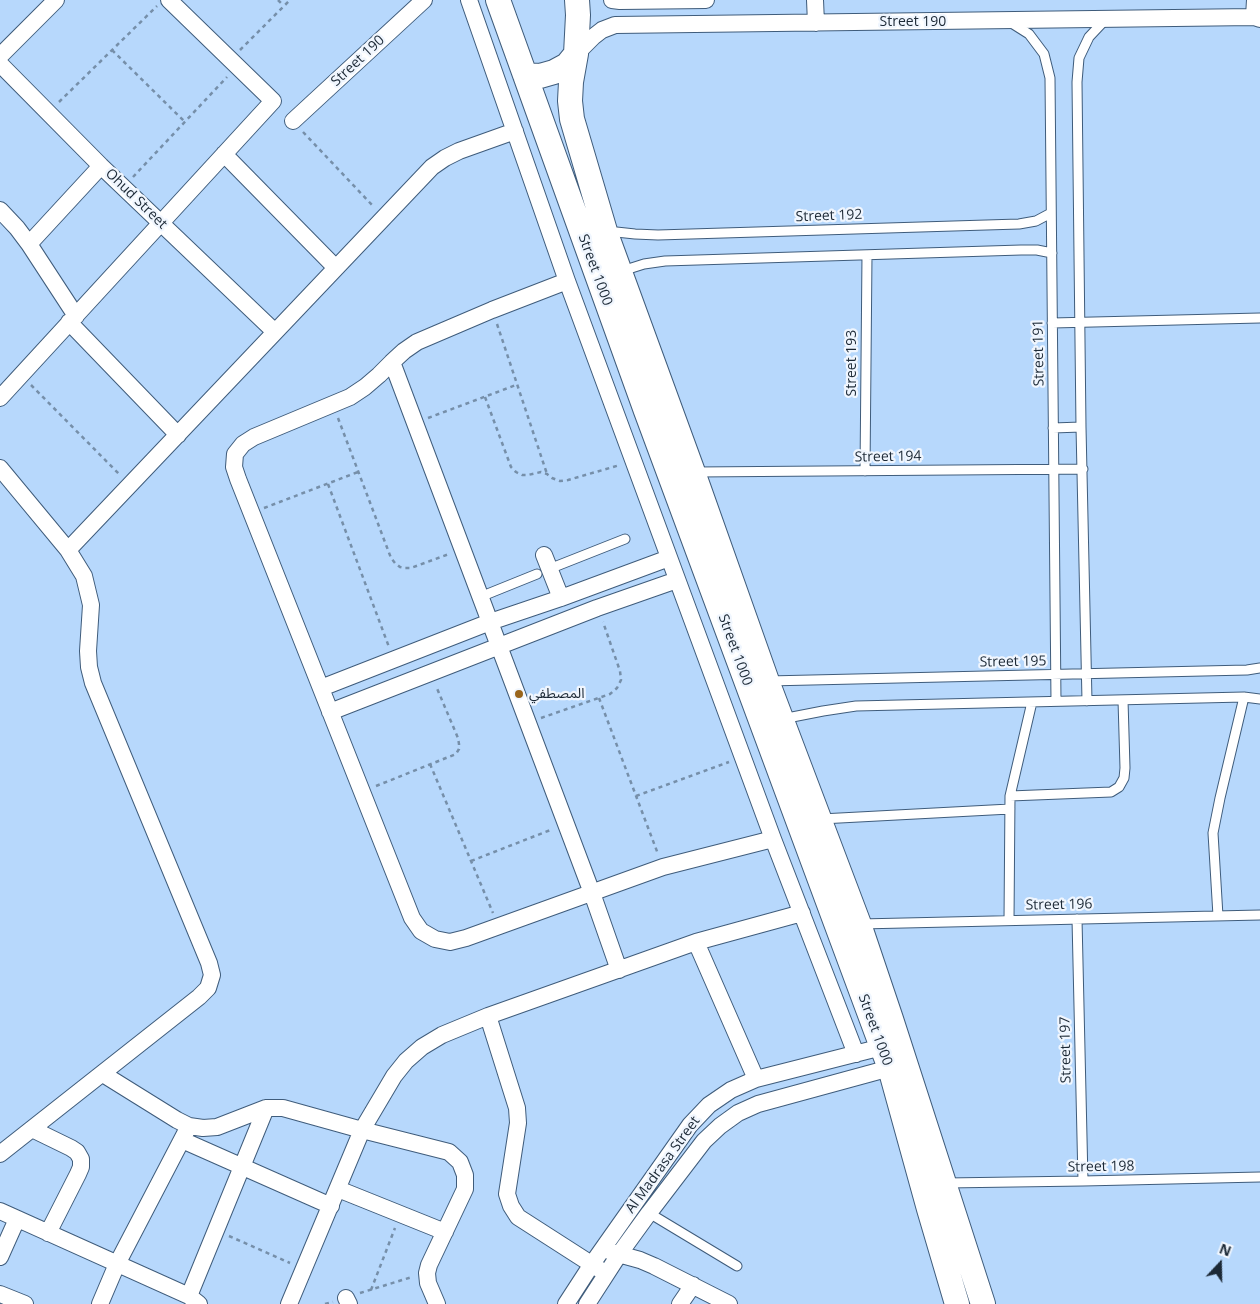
<!DOCTYPE html>
<html>
<head>
<meta charset="utf-8">
<style>
  body { margin:0 }
  #map { position:relative; width:1260px; height:1304px; overflow:hidden; background:#b7d8fc; font-family:"Open Sans",sans-serif }
  canvas { display:block }
  .north { position:absolute; left:1195px; top:1239px; width:50px; height:50px; -webkit-text-stroke:4px #f0f6fe; paint-order:stroke; rotate:21deg; font-size:14px; font-weight:700; line-height:20px; text-align:center; color:#1c2936 }
  .north::after { content:''; display:block; margin:auto; width:18px; height:22px; background:#1c2936; clip-path:polygon(50% 0,100% 100%,50% 72%,0 100%) }
</style>
</head>
<body>
<div id="map">
<canvas width="1260" height="1304"></canvas>
<div class="north">N</div>
</div>
<script>
const g = document.querySelector('canvas').getContext('2d');
g.lineJoin = 'round';
const poly = rows => new Path2D(rows.map(r => 'M' + r).join(''));
function stroke(path, color, width, dash) { g.strokeStyle = color; g.lineWidth = width; g.lineCap = dash ? 'butt' : 'round'; g.setLineDash(dash || []); g.stroke(path); }
function drawText(font, color, halo, rows, align = 'center') {
  g.font = font + ' "Open Sans","Noto Sans Arabic",sans-serif'; g.lineWidth = 4.5; g.setLineDash([]); g.textBaseline = 'middle'; g.strokeStyle = halo; g.fillStyle = color; for (const [text, x, y, turn = 0] of rows) {
    g.save(); g.translate(x, y); g.rotate((+turn || 0) * Math.PI / 180); g.textAlign = isNaN(turn) ? turn : align; if (halo) g.strokeText(text, 0, 0); g.fillText(text, 0, 0); g.restore();
  }
}
const path = poly([
  [278,0,283,5],
  [112,50,185,122],
  [240,50,290,0],
  [59,102,157,6],
  [303,132,373,206],
  [133,177,227,77],
  [497,324,547,474],
  [31,385,120,475],
  [485,397,511,467,516,472,522,475,528,475,541,472,547,474,552,478,560,481,568,480,620,465],
  [338,418,391,558,395,563,400,567,405,568,411,568,449,554],
  [428,418,516,385],
  [328,484,389,647],
  [264,508,358,472],
  [599,698,658,854],
  [541,718,610,694,617,688,621,680,620,671,603,622],
  [430,764,493,913],
  [376,786,456,754,459,749,459,744,458,738,436,686],
  [636,796,729,762],
  [471,861,553,829],
  [229,1236,290,1263],
  [371,1290,395,1228],
  [360,1293,412,1277],
  [325,1304,333,1302]
]);
const lane = poly([
  [1010,22,1029,34,1044,54,1050,78,1056,701],
  [607,231,635,234,658,235,1019,224,1036,221,1051,213],
  [622,271,644,264,665,261,1021,250,1037,250,1052,253],
  [1052,323,1260,318],
  [1053,428,1081,427],
  [865,471,867,255],
  [696,472,1083,469],
  [549,569,625,539],
  [480,597,537,574],
  [768,681,1247,670,1260,668],
  [1087,701,1081,427,1077,82,1079,58,1089,37,1105,20],
  [782,719,823,711,856,706,1244,697,1260,699],
  [1010,796,1111,792,1119,787,1124,778,1125,768,1123,700],
  [821,819,1010,809],
  [1218,916,1213,833,1220,798,1244,697],
  [1077,919,1083,1181],
  [1009,920,1010,796,1032,702],
  [860,924,1260,915],
  [946,1183,1083,1181,1260,1177],
  [649,1213,737,1266]
]);
const street = poly([
  [469,0,567,281,773,839,856,1054],
  [612,0,620,1,706,0],
  [815,0,816,23],
  [1254,17,1255,0],
  [576,54,593,37,602,30,615,25,1254,17,1260,19],
  [0,56,56,0],
  [0,64,101,166,275,332],
  [293,121,424,0],
  [224,154,336,268],
  [0,210,17,228,29,244,76,316],
  [29,244,101,166],
  [567,281,492,310,417,342,404,351,392,362,379,375,365,387,350,397,254,437,243,444,235,454,234,467,238,479,412,918,421,931,435,939,450,942,466,938,663,867,773,839],
  [69,322,178,435],
  [392,362,592,893,619,970],
  [0,398,273,101,169,0],
  [0,468,68,550,84,576,91,605,88,651,89,667,93,683,209,963,212,975,208,988,199,997,0,1154],
  [68,550,432,167,445,158,459,151,515,131],
  [544,555,561,598],
  [321,688,490,622,561,598,669,558],
  [330,712,597,608,677,580],
  [696,942,756,1079],
  [488,1016,517,1108,518,1123,507,1194,511,1206,518,1217,599,1269],
  [103,1074,177,1120,189,1126,203,1128,217,1127,266,1108,283,1108,362,1130,449,1152,460,1162,465,1175,465,1189,429,1265,427,1273,428,1283,437,1304],
  [32,1129,71,1148,77,1152,81,1159,81,1167,78,1174,48,1233],
  [182,1140,331,1206],
  [338,1189,445,1232],
  [0,1211,189,1296,199,1304],
  [611,1252,640,1260,654,1266,729,1304],
  [0,1257,17,1219],
  [0,1294,25,1304],
  [189,1296,266,1108],
  [346,1298,349,1304],
  [100,1304,117,1264,189,1126],
  [289,1304,362,1130,394,1076,406,1061,422,1047,442,1035,488,1016,696,942,802,913],
  [566,1304,592,1264,690,1125,709,1105,731,1090,756,1079,882,1047],
  [587,1304,620,1253,649,1213,704,1141,720,1126,738,1113,758,1104,890,1068],
  [680,1304,693,1285]
]);
const secondary = poly([
  [498,0,646,411,882,1047,890,1068,929,1209,957,1304],
  [577,0,578,15,576,54,571,82,570,101,572,119,605,231,693,472,767,681,859,924,891,1019,983,1304],
  [525,75,540,76,554,72,567,65,576,54]
]);
const markers = [
  [519,694,5,"#99651b"]
];
const streetNames = [
  ["Street 190",913,22],
  ["Street 190",358,61,-43],
  ["Ohud Street",136,199,44],
  ["Street 192",829,216,-2],
  ["Street 1000",595,270,70],
  ["Street 191",1039,353,-91],
  ["Street 193",852,363,-90],
  ["Street 194",888,457,-1],
  ["Street 1000",735,650,70],
  ["Street 195",1013,662,-1],
  ["Street 196",1059,905,-1],
  ["Street 1000",875,1030,70],
  ["Street 197",1066,1050,-91],
  ["Al Madrasa Street",663,1165,-54],
  ["Street 198",1101,1167,-1]
];
const poiNames = [
  ["المصطفي",529,694]
];
stroke(lane, '#3f5c7b', 11);
stroke(street, '#3f5c7b', 18);
stroke(secondary, '#3f5c7b', 26);
stroke(path, '#768fa9', 2.5, [4, 4]);
stroke(lane, '#fff', 9);
stroke(street, '#fff', 16);
stroke(secondary, '#fff', 24);
for (const [x, y, r, color] of markers) { const dot = new Path2D(); dot.arc(x, y, r, 0, 2 * Math.PI); g.fillStyle = color; g.fill(dot); stroke(dot, '#f0f6fe', 2); }
drawText('14px', '#1c2936', '#f0f6fe', streetNames);
drawText('14px', '#1c2936', '#f0f6fe', poiNames, 'left');
</script>
</body>
</html>
